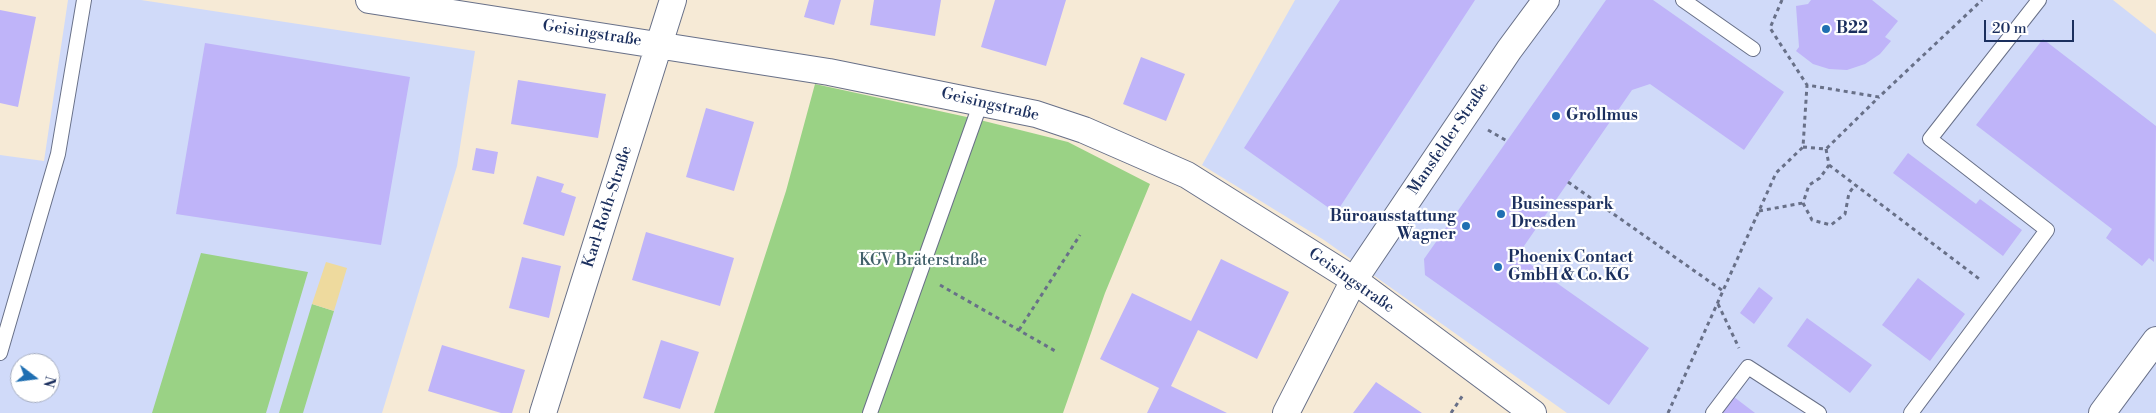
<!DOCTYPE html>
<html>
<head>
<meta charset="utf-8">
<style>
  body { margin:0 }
  #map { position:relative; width:2156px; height:413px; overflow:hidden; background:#f6ead6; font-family:"Libre Bodoni",serif }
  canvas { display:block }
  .north { position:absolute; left:10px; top:353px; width:50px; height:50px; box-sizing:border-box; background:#fff; border:1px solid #a4acbf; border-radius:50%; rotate:105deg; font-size:14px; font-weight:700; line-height:20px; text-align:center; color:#1b2f5e }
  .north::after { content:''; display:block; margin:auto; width:18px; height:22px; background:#1f6fb2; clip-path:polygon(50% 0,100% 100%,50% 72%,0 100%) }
  .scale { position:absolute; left:1984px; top:20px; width:90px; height:22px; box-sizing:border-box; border:2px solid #1b2f5e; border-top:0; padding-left:6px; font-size:15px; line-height:18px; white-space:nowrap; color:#1b2f5e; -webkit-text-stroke:4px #fff; paint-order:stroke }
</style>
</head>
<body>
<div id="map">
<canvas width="2156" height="413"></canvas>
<div class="north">N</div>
<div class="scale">20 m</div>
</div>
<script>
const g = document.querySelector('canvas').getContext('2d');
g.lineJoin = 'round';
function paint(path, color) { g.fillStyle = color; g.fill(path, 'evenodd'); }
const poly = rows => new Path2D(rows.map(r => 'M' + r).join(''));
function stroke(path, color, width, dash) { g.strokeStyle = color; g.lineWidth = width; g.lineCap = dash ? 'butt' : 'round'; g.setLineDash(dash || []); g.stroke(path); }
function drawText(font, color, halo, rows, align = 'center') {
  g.font = font + ' "Libre Bodoni",serif'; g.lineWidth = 4.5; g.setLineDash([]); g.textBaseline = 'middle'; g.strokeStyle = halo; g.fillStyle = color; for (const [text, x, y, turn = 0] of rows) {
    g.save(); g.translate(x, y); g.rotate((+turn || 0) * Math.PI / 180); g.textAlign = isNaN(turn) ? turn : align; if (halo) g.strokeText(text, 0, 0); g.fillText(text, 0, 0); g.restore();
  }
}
const built = poly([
  [68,0,141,0,475,51,457,166,382,413,0,413,0,155,44,161],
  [20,363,50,363,50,393,20,393],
  [1295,0,2113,0,2156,34,2156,413,1567,413,1324,240,1202,165]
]);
const green = poly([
  [815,84,976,119,1068,142,1150,184,1105,293,1063,413,714,413,786,191],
  [201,253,308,272,266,413,152,413],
  [312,304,334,311,303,413,279,413]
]);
const sand = poly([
  [326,262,347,268,334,311,312,304]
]);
const building = poly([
  [809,0,841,0,834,25,804,17],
  [874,0,941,0,935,36,870,25],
  [995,0,1066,0,1046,66,981,47],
  [1340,0,1475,0,1336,213,1244,148],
  [1606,0,1653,0,1784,92,1744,150,1650,84,1632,90,1524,246,1527,262,1649,348,1609,405,1425,275,1424,259],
  [1811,0,1872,0,1898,21,1885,37,1891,41,1880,54,1865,64,1847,70,1829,69,1813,64,1796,51,1799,47,1796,6,1808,4],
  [0,10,36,17,18,107,0,103],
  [2043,39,2156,126,2154,262,2149,258,2142,266,2106,238,2112,229,1976,125],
  [205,43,410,77,381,245,176,214],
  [1141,57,1185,74,1166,121,1123,104],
  [518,80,606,94,598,138,511,124],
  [706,108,754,122,734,191,686,177],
  [476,148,498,152,494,174,472,170],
  [1908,153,1976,204,1980,199,2022,230,2003,256,1893,173],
  [537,176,564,184,561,192,576,197,564,236,523,224],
  [646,232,734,258,720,306,632,280],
  [522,257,561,266,549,318,509,308],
  [1221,259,1289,292,1257,359,1198,330,1171,386,1227,413,1147,413,1159,388,1100,359,1132,293,1191,321],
  [1918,278,1965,314,1930,361,1882,325],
  [1759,287,1773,298,1754,324,1740,313],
  [1807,318,1872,365,1850,393,1787,346],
  [661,340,699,352,680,409,643,398],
  [442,345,525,370,512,413,501,413,428,391],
  [1376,382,1422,413,1353,413],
  [1734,397,1755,413,1722,413]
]);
const path = poly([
  [1782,0,1770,28,1807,85],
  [1488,130,1507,141],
  [1803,147,1826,149,1879,97],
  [1826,149,1829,165,1820,178,1809,185,1803,203,1812,220,1831,225,1845,214,1849,193,1855,185],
  [1829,165,1982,281],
  [1568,182,1723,291],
  [1759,211,1803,203],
  [940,285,1057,352],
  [1718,304,1739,348],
  [1019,330,1080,235],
  [1451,413,1463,395],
  [1668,413,1776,173,1803,147,1807,85,1879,97,1982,0]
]);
const service = poly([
  [1683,0,1753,49],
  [0,353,58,154,84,0],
  [870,413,981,102],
  [1713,413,1748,367,1819,413],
  [1911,413,2047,230,1930,139,2039,0]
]);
const minor = poly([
  [369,0,829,72,1036,114,1084,130,1187,175,1354,280,1533,413],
  [543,413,673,0],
  [1286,413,1354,280,1509,50,1546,0],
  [2102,413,2156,340]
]);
const markers = [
  [1826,29,5,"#1f6fb2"],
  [1556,116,5,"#1f6fb2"],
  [1501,214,5,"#1f6fb2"],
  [1466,226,5,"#1f6fb2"],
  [1498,267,5,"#1f6fb2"]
];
const poiNames = [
  ["B22",1836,29],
  ["Grollmus",1566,116],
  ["Businesspark",1511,205],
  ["Dresden",1511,223],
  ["Büroausstattung",1456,217,"right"],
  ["Wagner",1456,235,"right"],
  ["Phoenix Contact",1508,258],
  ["GmbH & Co. KG",1508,276]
];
const streetNames = [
  ["Geisingstraße",592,34,9],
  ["Geisingstraße",990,105,13],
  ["Mansfelder Straße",1449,139,-56],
  ["Karl-Roth-Straße",608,207,-72],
  ["Geisingstraße",1351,281,35]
];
const parkNames = [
  ["KGV Bräterstraße",923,261]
];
paint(built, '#d0daf9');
paint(green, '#9ad285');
paint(sand, '#eeda9e');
paint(building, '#bfb4f9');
stroke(service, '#687088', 16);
stroke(minor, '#687088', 28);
stroke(path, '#687088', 3, [4, 4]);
stroke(service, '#fff', 14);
stroke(minor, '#fff', 26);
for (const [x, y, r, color] of markers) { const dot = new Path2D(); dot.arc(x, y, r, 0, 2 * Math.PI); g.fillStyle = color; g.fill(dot); stroke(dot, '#fff', 2); }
drawText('bold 16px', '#1b2f5e', '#fff', poiNames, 'left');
drawText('16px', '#1b2f5e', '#fff', streetNames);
drawText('16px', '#41606a', '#fff', parkNames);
</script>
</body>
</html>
